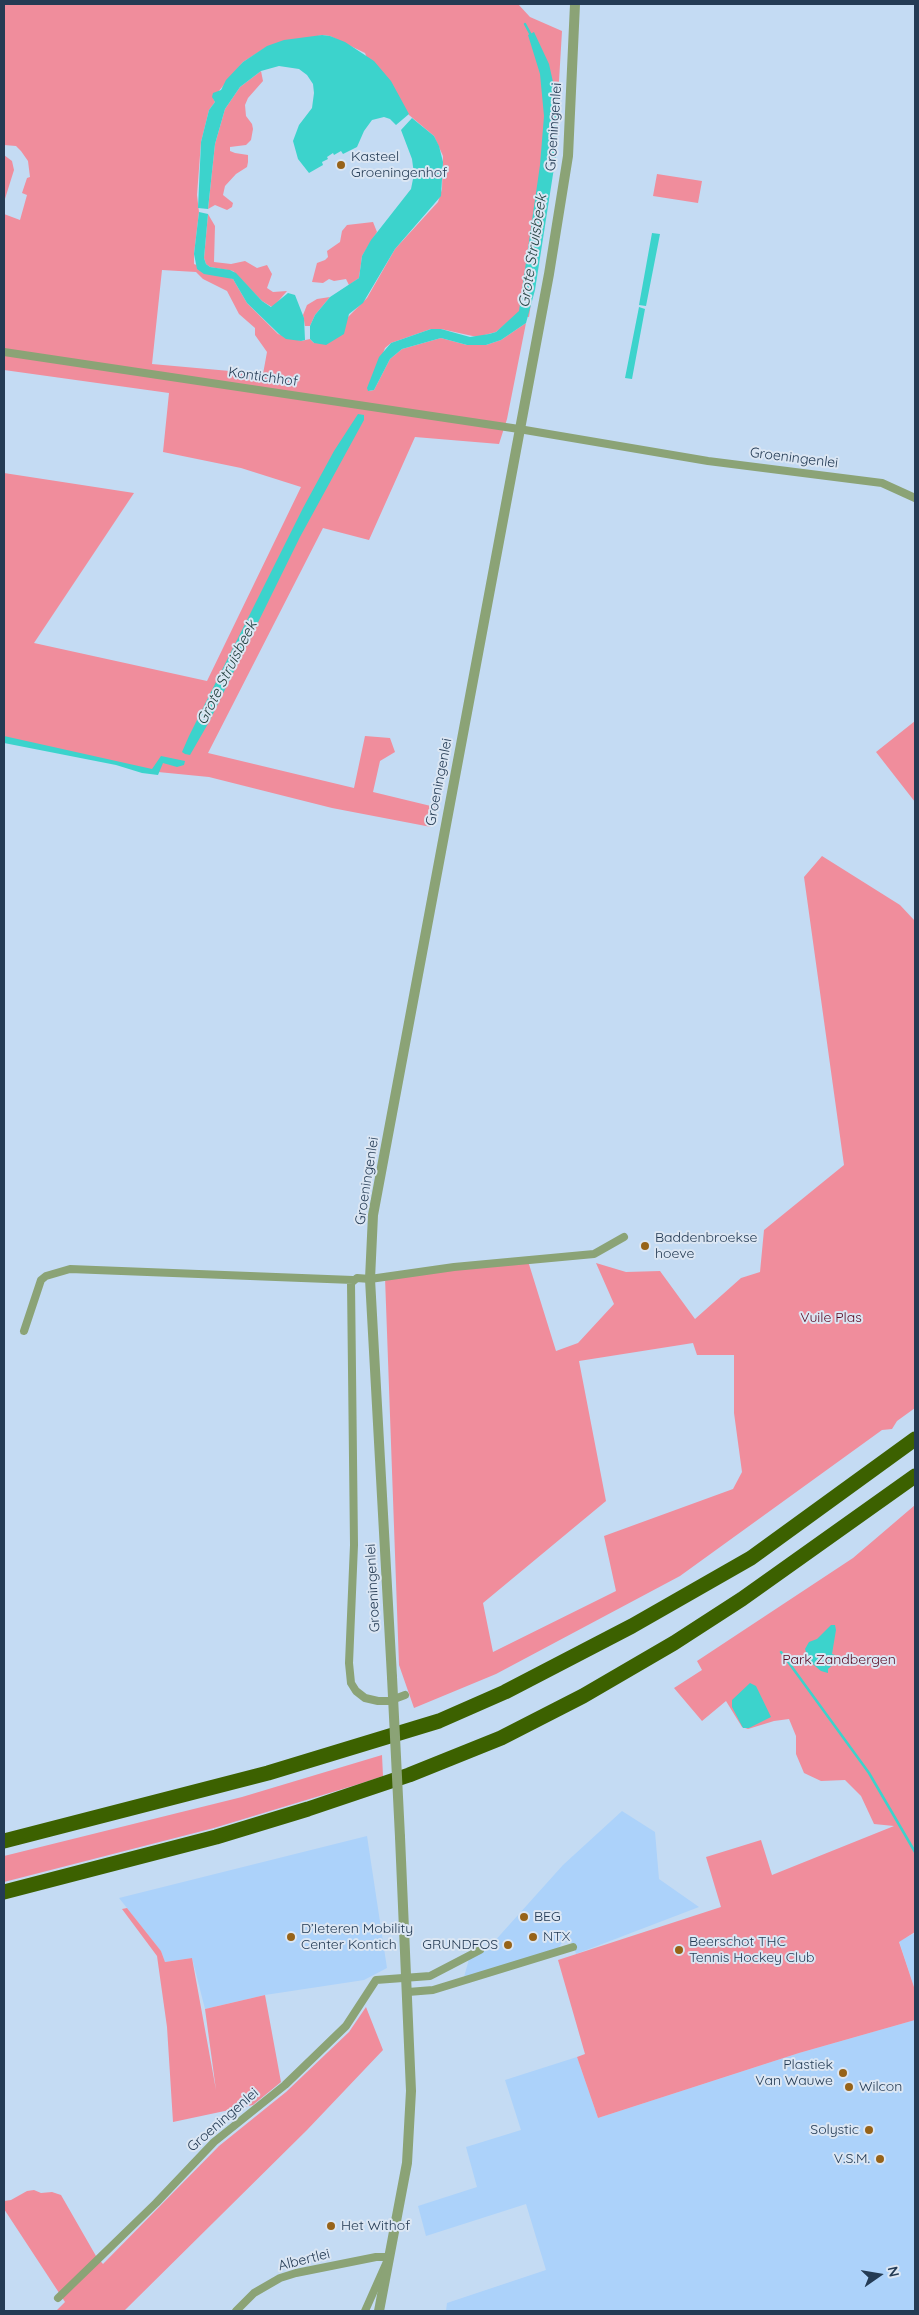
<!DOCTYPE html>
<html>
<head>
<meta charset="utf-8">
<style>
  body { margin:0 }
  #map { position:relative; width:919px; height:2315px; overflow:hidden; background:#c4dbf3; font-family:Quicksand,sans-serif }
  canvas { display:block }
  .frame { position:absolute; inset:0; border:5px solid #243b54; pointer-events:none }
  .north { position:absolute; left:854px; top:2250px; width:50px; height:50px; -webkit-text-stroke:4px #dbe6f3; paint-order:stroke; rotate:77deg; font-size:14px; font-weight:700; line-height:20px; text-align:center; color:#243b54 }
  .north::after { content:''; display:block; margin:auto; width:18px; height:22px; background:#243b54; clip-path:polygon(50% 0,100% 100%,50% 72%,0 100%) }
</style>
</head>
<body>
<div id="map">
<canvas width="919" height="2315"></canvas>
<div class="frame"></div>
<div class="north">N</div>
</div>
<script>
const g = document.querySelector('canvas').getContext('2d');
g.lineJoin = 'round';
function paint(path, color) { g.fillStyle = color; g.fill(path, 'evenodd'); }
const poly = rows => new Path2D(rows.map(r => 'M' + r).join(''));
function stroke(path, color, width, dash) { g.strokeStyle = color; g.lineWidth = width; g.lineCap = dash ? 'butt' : 'round'; g.setLineDash(dash || []); g.stroke(path); }
function drawText(font, color, halo, rows, align = 'center') {
  g.font = font + ' Quicksand,sans-serif'; g.lineWidth = 4; g.setLineDash([]); g.textBaseline = 'middle'; g.strokeStyle = halo; g.fillStyle = color; for (const [text, x, y, turn = 0] of rows) {
    g.save(); g.translate(x, y); g.rotate((+turn || 0) * Math.PI / 180); g.textAlign = isNaN(turn) ? turn : align; if (halo) g.strokeText(text, 0, 0); g.fillText(text, 0, 0); g.restore();
  }
}
const built = poly([
  [622,1811,655,1832,659,1879,699,1907,576,1954,573,1943,563,1941,558,1949,464,1977,469,1959,479,1955,492,1944,563,1865],
  [367,1836,387,1968,364,1980,265,1995,205,2009,192,1958,165,1962,161,1951,119,1898],
  [915,1933,915,1990,899,1941],
  [915,2020,915,2311,446,2311,447,2303,546,2270,526,2204,426,2236,418,2206,477,2187,466,2147,521,2130,505,2080,577,2057,598,2118,799,2053]
]);
const green = poly([
  [4,4,518,4,530,17,562,31,556,131,529,317,516,315,496,332,477,337,441,329,431,329,391,343,385,348,369,391,374,390,390,359,402,349,441,338,467,345,486,345,501,340,526,323,507,419,499,444,415,437,369,540,323,528,208,753,354,788,365,736,390,738,395,752,380,761,373,792,435,807,431,827,332,808,209,777,158,772,4,740,4,473,134,493,34,643,207,681,301,487,241,468,163,452,169,393,4,370,4,214,20,220,27,195,22,193,27,178,30,177,28,161,21,151,16,146,4,145],
  [322,35,330,36,365,53,367,58,386,76,409,115,434,136,443,156,442,189,438,202,395,249,367,298,348,317,314,343,310,339,301,341,278,334,247,303,233,279,194,264,194,254,199,212,197,195,201,142,209,110,215,102,213,98,243,62,265,48],
  [162,270,196,272,203,279,227,291,239,314,255,328,255,335,267,352,263,374,152,364],
  [261,71,263,81,248,98,245,105,246,116,252,124,253,129,251,140,246,145,230,147,230,151,235,153,248,155,248,162,247,167,236,174,225,186,223,195,233,203,232,207,227,210,215,205,208,209,215,144,225,109,240,87],
  [4,155,12,161,14,170,4,202],
  [657,174,702,181,698,203,653,196],
  [208,214,215,226,214,262,231,264,245,261,257,268,267,265,272,274,267,288,273,292,287,291,275,305,272,307,262,301,233,271,210,267,206,264,204,258],
  [373,222,377,232,362,256,359,278,349,285,346,279,334,281,329,279,323,283,312,282,317,263,325,260,328,257,327,251,340,242,342,231,347,225],
  [330,297,315,315,310,326,305,326,303,315,307,305,317,299],
  [915,721,915,802,876,752],
  [822,856,900,905,915,921,915,1408,897,1421,892,1429,882,1430,680,1576,496,1674,414,1708,399,1665,385,1277,528,1261,556,1351,578,1343,614,1304,596,1263,626,1272,660,1271,695,1319,741,1278,760,1272,764,1230,844,1165,804,877],
  [693,1343,697,1355,734,1355,734,1413,742,1472,733,1489,604,1536,616,1591,493,1652,483,1603,606,1501,579,1361],
  [915,1505,915,1932,899,1942,915,1990,915,2020,799,2053,598,2118,577,2057,585,2054,558,1960,721,1907,706,1857,761,1840,772,1875,894,1826,874,1824,861,1796,845,1780,821,1781,804,1773,796,1754,796,1736,789,1719,774,1721,748,1729,742,1727,726,1701,702,1721,674,1688,702,1670,697,1661,853,1558],
  [382,1755,383,1776,359,1784,214,1828,4,1882,4,1856,242,1797],
  [127,1908,161,1951,165,1962,192,1958,216,2090,205,2009,265,1995,281,2082,253,2105,173,2122,167,2027,157,1956,122,1909],
  [366,2007,383,2050,307,2130,124,2311,56,2311,65,2302,4,2209,4,2201,11,2200,27,2191,34,2190,41,2193,52,2192,61,2195,96,2256,103,2264,219,2146,286,2092,349,2032]
]);
const water = poly([
  [534,32,549,64,555,91,557,126,556,155,535,290,526,323,501,340,486,345,467,345,441,338,402,349,390,359,374,390,368,391,367,388,379,357,391,343,431,329,441,329,470,337,489,334,496,332,519,311,540,165,544,116,540,74,528,35],
  [322,35,330,36,345,42,374,61,391,81,409,114,396,125,390,119,384,117,372,120,364,131,357,147,343,154,341,151,334,155,333,153,327,157,328,159,322,162,323,165,309,173,298,159,293,141,299,125,312,108,314,93,313,84,307,75,299,69,279,66,261,71,240,87,225,109,215,144,208,209,198,208,201,142,209,110,215,102,212,97,213,93,221,90,226,80,243,62,267,46,284,40],
  [412,118,434,136,439,146,443,162,441,196,395,249,363,303,349,314,344,334,326,345,314,343,310,339,310,326,315,315,330,297,359,278,362,256,371,240,411,189,414,174,412,159,401,130],
  [199,212,208,214,204,258,206,264,210,267,230,270,236,273,262,301,271,307,288,293,295,295,304,318,305,340,301,341,286,339,279,334,247,303,233,279,204,274,197,269,194,254],
  [652,233,660,234,646,306,639,305],
  [639,307,645,309,632,379,625,378],
  [358,414,364,415,364,420,300,537,209,722,190,755,185,754,182,752,189,736,303,508,334,451],
  [4,736,152,769,161,756,185,761,184,765,177,767,163,763,158,775,142,773,116,765,4,743],
  [831,1625,835,1625,836,1630,832,1654,835,1655,836,1662,828,1669,828,1673,821,1671,809,1661,805,1649,809,1642,817,1639],
  [750,1683,756,1686,771,1717,749,1728,743,1728,732,1707,732,1700]
]);
const stream = poly([
  [525,24,532,37],
  [781,1652,869,1773,915,1852]
]);
const minor = poly([
  [4,352,519,429,708,461,882,483,915,498],
  [24,1331,41,1280,46,1276,70,1269,353,1280],
  [405,1695,389,1701,378,1701,365,1698,356,1691,351,1683,349,1663,354,1545,351,1283,357,1278,370,1279,454,1267,594,1254,624,1237],
  [408,1992,433,1990,573,1947],
  [58,2298,156,2203,214,2142,285,2085,346,2026,376,1980,430,1976,480,1950],
  [236,2311,254,2293,280,2278,296,2273,376,2257,389,2257,365,2311]
]);
const tertiary = poly([
  [392,1677,370,1279,373,1215,549,274,568,156,575,4],
  [379,2311,407,2163,411,2091,400,1837]
]);
const motorway = poly([
  [4,1841,268,1773,439,1721,505,1692,632,1626,751,1558,915,1439],
  [4,1892,216,1837,308,1809,409,1775,501,1738,583,1696,674,1643,742,1599,915,1476]
]);
const tertiaryBridge = poly([
  [392,1677,400,1837]
]);
const markers = [
  [341,165,5,"#976318"],
  [645,1246,5,"#976318"],
  [524,1917,5,"#976318"],
  [291,1937,5,"#976318"],
  [533,1937,5,"#976318"],
  [508,1945,5,"#976318"],
  [679,1950,5,"#976318"],
  [843,2073,5,"#976318"],
  [849,2087,5,"#976318"],
  [869,2130,5,"#976318"],
  [880,2159,5,"#976318"],
  [331,2226,5,"#976318"]
];
const streetNames = [
  ["Groeningenlei",554,127,-86],
  ["Kontichhof",263,377,8],
  ["Groeningenlei",794,458,7],
  ["Groeningenlei",439,782,-79],
  ["Groeningenlei",367,1181,-81],
  ["Groeningenlei",373,1588,-93],
  ["Groeningenlei",223,2120,-41],
  ["Albertlei",304,2260,-14]
];
const poiNames = [
  ["Kasteel",351,157],
  ["Groeningenhof",351,173],
  ["Baddenbroekse",655,1238],
  ["hoeve",655,1254],
  ["BEG",534,1917],
  ["D’Ieteren Mobility",301,1929],
  ["Center Kontich",301,1945],
  ["NTX",543,1937],
  ["Beerschot THC",689,1942],
  ["Tennis Hockey Club",689,1958],
  ["GRUNDFOS",498,1945,"right"],
  ["Plastiek",833,2065,"right"],
  ["Van Wauwe",833,2081,"right"],
  ["Wilcon",859,2087],
  ["Solystic",859,2130,"right"],
  ["V.S.M.",870,2159,"right"],
  ["Het Withof",341,2226]
];
const parkNames = [
  ["Vuile Plas",831,1318],
  ["Park Zandbergen",839,1660]
];
const waterNames = [
  ["Grote Struisbeek",533,251,-81],
  ["Grote Struisbeek",227,673,-63]
];
paint(built, '#acd2fa');
paint(green, '#f08d9c');
paint(water, '#3cd3cc');
stroke(stream, '#3cd3cc', 2.5);
stroke(minor, '#8ba376', 8);
stroke(tertiary, '#8ba376', 10);
stroke(motorway, '#3c6100', 15);
stroke(tertiaryBridge, '#8ba376', 10);
for (const [x, y, r, color] of markers) { const dot = new Path2D(); dot.arc(x, y, r, 0, 2 * Math.PI); g.fillStyle = color; g.fill(dot); stroke(dot, '#dbe6f3', 2); }
drawText('14px', '#243b54', '#dbe6f3', streetNames);
drawText('14px', '#243b54', '#dbe6f3', poiNames, 'left');
drawText('14px', '#580921', '#dbe6f3', parkNames);
drawText('italic 15px', '#264442', '#dbe6f3', waterNames);
</script>
</body>
</html>
